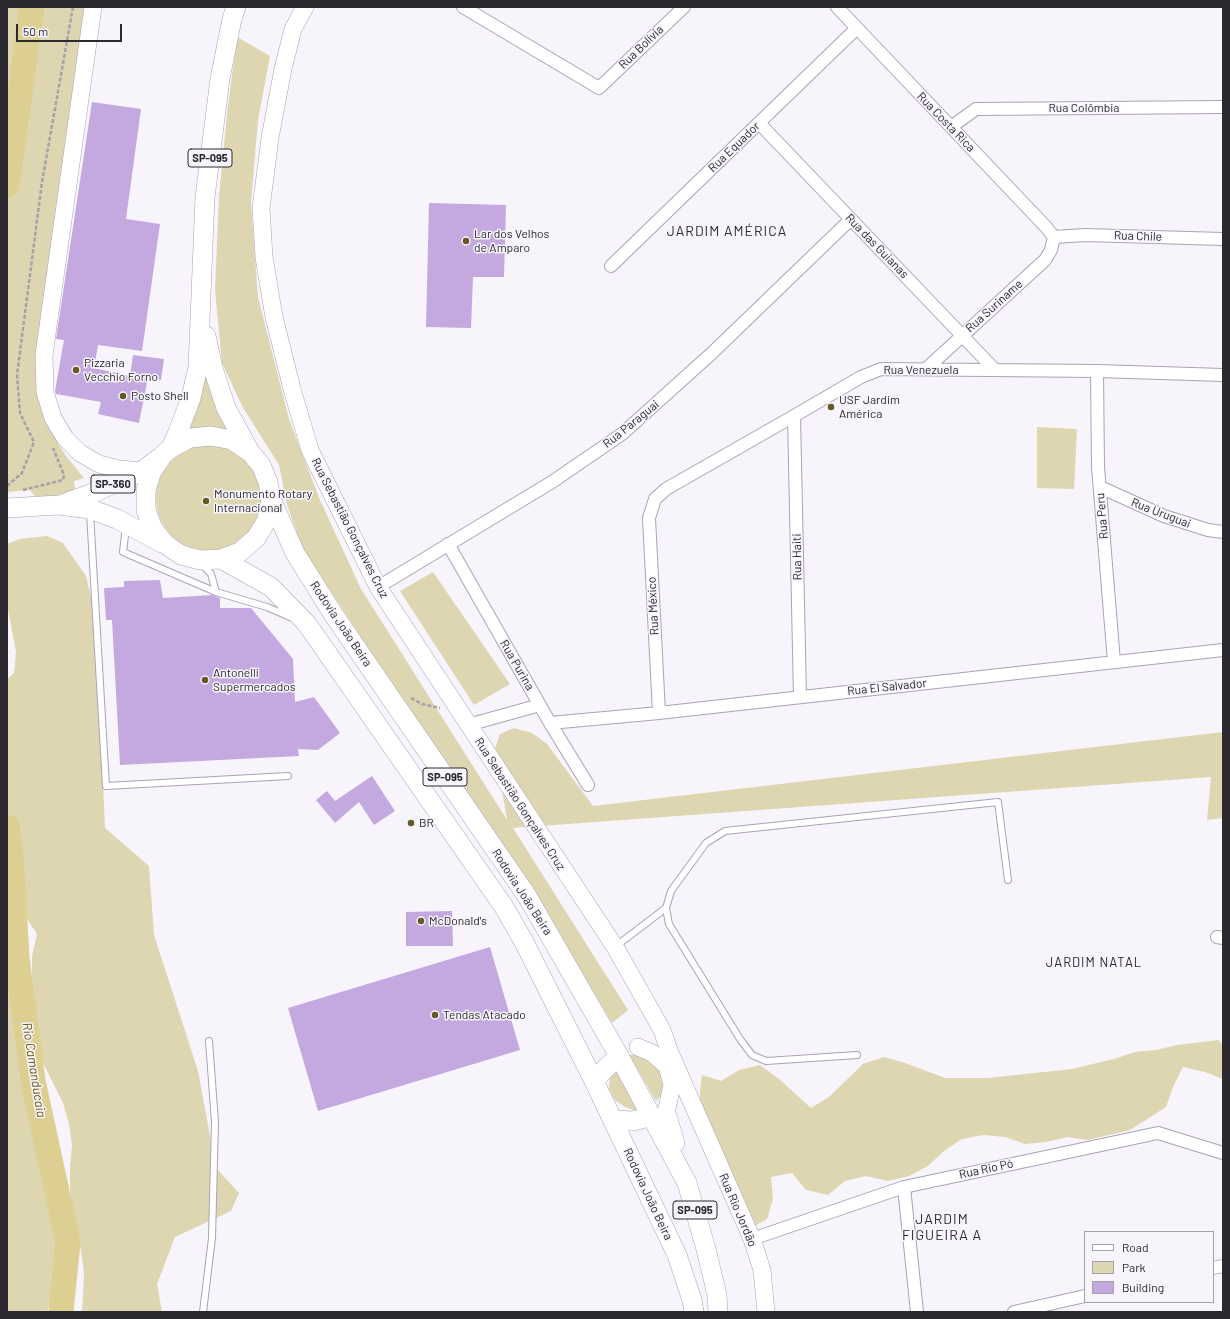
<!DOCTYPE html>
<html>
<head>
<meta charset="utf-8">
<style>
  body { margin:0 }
  #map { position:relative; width:1230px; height:1319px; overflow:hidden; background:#f7f4fc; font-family:Barlow,sans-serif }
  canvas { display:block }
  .frame { position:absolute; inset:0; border:8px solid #2c2830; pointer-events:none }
  .legend { position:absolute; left:1084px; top:1231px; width:130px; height:72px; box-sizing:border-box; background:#f7f4fc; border:1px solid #a6a2aa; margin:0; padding:5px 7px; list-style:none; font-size:12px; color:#2c2830 }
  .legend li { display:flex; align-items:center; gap:8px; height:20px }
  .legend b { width:20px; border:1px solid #a6a2aa }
  .scale { position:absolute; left:16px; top:24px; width:106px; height:18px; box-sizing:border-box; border:2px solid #2c2830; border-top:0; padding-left:5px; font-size:12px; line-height:14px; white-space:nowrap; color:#2c2830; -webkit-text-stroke:3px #f7f4fc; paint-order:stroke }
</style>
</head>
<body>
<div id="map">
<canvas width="1230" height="1319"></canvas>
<div class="frame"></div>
<ul class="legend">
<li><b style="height:5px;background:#fff"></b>Road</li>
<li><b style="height:11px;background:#ddd6b1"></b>Park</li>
<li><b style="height:11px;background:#c3a9e0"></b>Building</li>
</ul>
<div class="scale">50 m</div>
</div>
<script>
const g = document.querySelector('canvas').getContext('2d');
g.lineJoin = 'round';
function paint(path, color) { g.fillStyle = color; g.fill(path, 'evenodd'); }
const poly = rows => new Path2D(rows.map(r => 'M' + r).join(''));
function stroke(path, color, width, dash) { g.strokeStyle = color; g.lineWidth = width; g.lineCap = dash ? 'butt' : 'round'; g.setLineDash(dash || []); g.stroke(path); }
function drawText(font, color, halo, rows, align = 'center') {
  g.font = font + ' Barlow,sans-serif'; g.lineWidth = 3; g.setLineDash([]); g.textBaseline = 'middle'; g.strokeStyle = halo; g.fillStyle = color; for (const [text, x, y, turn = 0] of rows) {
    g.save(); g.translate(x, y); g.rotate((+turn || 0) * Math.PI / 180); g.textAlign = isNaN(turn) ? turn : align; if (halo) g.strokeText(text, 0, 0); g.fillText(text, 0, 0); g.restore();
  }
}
const green = poly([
  [7,7,98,7,47,381,52,424,59,445,66,456,84,478,74,481,75,488,61,506,45,509,30,490,7,492],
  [237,37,270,56,258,120,251,203,258,297,289,419,320,500,361,589,507,820,495,748,500,734,514,728,532,733,547,744,593,806,1223,732,1223,818,1207,820,1211,777,513,828,628,1010,612,1023,553,924,362,639,302,547,287,505,279,465,242,406,222,363,215,290,219,196,227,114],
  [204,344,232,432,185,435],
  [1037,427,1077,429,1074,489,1037,488],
  '156 498a53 53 0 1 1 106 0a53 53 0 1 1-106 0Z',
  [47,536,63,543,86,576,96,618,105,828,149,866,154,935,198,1071,216,1168,239,1193,231,1211,175,1237,157,1284,162,1312,82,1312,83,1294,84,1272,81,1251,72,1209,70,1188,70,1167,72,1145,69,1124,63,1103,43,1063,35,1043,32,999,32,956,37,934,25,916,7,928,7,929,7,679,14,673,16,652,7,604,7,544,20,539],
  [433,572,510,684,474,705,400,591],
  [7,968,43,1165,49,1187,59,1207,61,1228,61,1250,56,1272,54,1293,47,1312,7,1312],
  [1219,1040,1223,1046,1223,1079,1205,1072,1183,1067,1173,1087,1166,1107,1130,1130,1088,1140,1067,1137,1046,1142,1025,1144,1005,1137,983,1135,962,1139,944,1151,928,1166,909,1176,888,1181,866,1176,845,1181,828,1195,806,1190,792,1173,771,1177,773,1199,767,1219,748,1230,700,1112,700,1091,702,1075,721,1081,739,1070,760,1065,779,1079,811,1108,829,1097,863,1064,884,1057,905,1063,945,1078,988,1078,1072,1069,1114,1059,1135,1052,1156,1050,1177,1045],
  [629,1055,646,1055,664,1067,664,1092,656,1101],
  [616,1066,639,1112,625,1107,615,1100,609,1089,610,1077]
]);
const river = poly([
  [7,185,32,7],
  [7,827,11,856,17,958,33,1081,68,1242,61,1312]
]);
const building = poly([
  [92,102,141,109,126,219,160,224,142,351,98,345,94,368,130,376,133,355,164,359,161,380,148,378,139,423,98,414,101,402,56,394,55,391,64,340,56,339],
  [429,203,506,205,504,277,473,277,471,328,426,327],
  [160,580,163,598,212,595,220,598,220,608,251,608,293,659,295,702,314,697,340,733,318,750,298,749,299,756,120,765,112,620,106,620,104,588,124,587,124,581],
  [372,776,395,811,374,825,359,802,335,823,316,800,327,791,335,801],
  [452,911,453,946,406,946,406,912],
  [490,947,520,1050,318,1111,288,1008]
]);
const path = poly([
  [7,486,22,473,34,442,20,413,17,375,42,182,73,7],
  [23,490,63,480,64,475,53,448],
  [411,698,422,704,440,708]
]);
const lane = poly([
  [90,513,106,786,288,776],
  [126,527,123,552,216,592,267,607,290,617],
  [202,564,211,574,216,592],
  [616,946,666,908],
  [857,1055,766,1061,752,1055,740,1039,669,924,666,908,671,891,706,843,725,831,998,802,1008,880],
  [203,1312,212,1238,215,1122,209,1041]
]);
const street = poly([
  [463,7,599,88,684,7],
  [837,7,1046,227,1054,237],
  [759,123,995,370],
  [951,127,976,109,1223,107],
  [1054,237,1085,235,1223,239],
  [611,266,857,28],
  [926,369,1045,260,1051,250,1054,237],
  [1097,371,1098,467,1114,662],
  [794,416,800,697],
  [1100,487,1164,516,1208,530,1223,532],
  [448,544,550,723,588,785],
  [378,587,552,482,622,434,712,353,851,219],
  [659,713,649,518,655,499,666,489,794,416,861,377,881,369,1097,371,1223,375],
  [550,723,659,713,1223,650],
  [468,725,540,705],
  [1217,937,1223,938],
  [904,1187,917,1312],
  [752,1239,904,1187,1158,1133,1223,1153],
  [1213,1268,1223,1266],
  [1014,1312,1085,1296]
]);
const secondary = poly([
  [93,7,44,355,45,392,53,418,65,438,80,453,99,464,119,469,142,471],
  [305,7,293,29,283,69,270,138,261,208,264,257,274,317,292,389,310,450,378,587,615,947,662,1030,670,1053,752,1239,762,1270,766,1312],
  [638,1047,652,1053,667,1066,672,1085,666,1113]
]);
const primary = poly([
  [206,336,213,368,226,408,249,450],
  [171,448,190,438,211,436,232,440,250,452,261,465,268,482,271,499,267,520,256,538,240,552,221,559,200,560,181,555,165,544,153,529,146,510,146,490,152,471,163,455,171,448,178,432,191,398,198,367,205,197,220,79,232,19,236,7],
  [271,499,295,553,333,614,527,896,619,1056,687,1183,706,1249,717,1295,718,1312],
  [63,504,93,493,142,471,159,458],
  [7,508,59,505,90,509,117,519,162,543],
  [221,559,271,587,307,624,504,907,524,942,594,1081,677,1255,692,1300,694,1312],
  [594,1081,605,1069,619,1056],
  [666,1113,675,1143],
  [613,1120,633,1121,652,1116]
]);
const markers = [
  [466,241,4,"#655a27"],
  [76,370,4,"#655a27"],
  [123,396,4,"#655a27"],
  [831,407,4,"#655a27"],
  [206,501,4,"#655a27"],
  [205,680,4,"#655a27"],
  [411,823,4,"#655a27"],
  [421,921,4,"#655a27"],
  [435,1015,4,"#655a27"]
];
const shields = [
  [210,158,44],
  [113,484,44],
  [445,777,44],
  [695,1210,44]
];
const shieldNames = [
  ["SP-095",210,158],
  ["SP-360",113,484],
  ["SP-095",445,777],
  ["SP-095",695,1210]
];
const streetNames = [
  ["Rua Bolívia",641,47,-44],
  ["Rua Colômbia",1084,108],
  ["Rua Costa Rica",946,122,46],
  ["Rua Equador",734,147,-44],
  ["Rua Chile",1138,236,2],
  ["Rua das Guianas",877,246,46],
  ["Rua Suriname",994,306,-42],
  ["Rua Venezuela",921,370],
  ["Rua Paraguai",631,424,-39],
  ["Rua Uruguai",1161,513,21],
  ["Rua Peru",1102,516,-95],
  ["Rua Sebastião Gonçalves Cruz",350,528,63],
  ["Rua Haiti",797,557,-91],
  ["Rua México",653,606,-93],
  ["Rodovia João Beira",341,624,56],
  ["Rua Purina",517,665,60],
  ["Rua El Salvador",887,687,-6],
  ["Rua Sebastião Gonçalves Cruz",520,804,57],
  ["Rodovia João Beira",522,892,57],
  ["Rua Rio Pó",986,1169,-12],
  ["Rodovia João Beira",648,1194,65],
  ["Rua Rio Jordão",738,1210,67]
];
const poiNames = [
  ["Lar dos Velhos",474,234],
  ["de Amparo",474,248],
  ["Pizzaria",84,363],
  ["Vecchio Forno",84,377],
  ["Posto Shell",131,396],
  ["USF Jardim",839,400],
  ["América",839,414],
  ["Monumento Rotary",214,494],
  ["Internacional",214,508],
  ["Antonelli",213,673],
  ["Supermercados",213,687],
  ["BR",419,823],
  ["McDonald's",429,921],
  ["Tendas Atacado",443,1015]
];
const neighbourhoodNames = [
  ["JARDIM NATAL",1094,963]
];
const waterNames = [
  ["Rio Camanducaia",34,1070,81]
];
const quarterNames = [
  ["JARDIM AMÉRICA",727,231],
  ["JARDIM",942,1219],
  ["FIGUEIRA A",942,1235]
];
paint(green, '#ddd6b1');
stroke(river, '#ddcf91', 25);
paint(building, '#c3a9e0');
stroke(lane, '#aba2b6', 8);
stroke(street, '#aba2b6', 14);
stroke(secondary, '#aba2b6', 18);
stroke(primary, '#aba2b6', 20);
stroke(path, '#a4a1a9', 2.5, [4, 2]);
stroke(lane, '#fff', 6);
stroke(street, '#fff', 12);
stroke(secondary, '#fff', 17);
stroke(primary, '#fff', 19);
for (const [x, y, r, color] of markers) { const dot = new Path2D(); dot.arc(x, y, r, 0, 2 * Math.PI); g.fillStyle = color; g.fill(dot); stroke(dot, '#f7f4fc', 1.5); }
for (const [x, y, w] of shields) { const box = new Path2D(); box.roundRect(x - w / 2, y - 9, w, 18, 3); g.fillStyle = '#f7f4fc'; g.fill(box); stroke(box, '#2c2830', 1); }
drawText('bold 11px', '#2c2830', null, shieldNames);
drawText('12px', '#2c2830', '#f7f4fc', streetNames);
drawText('12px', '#2c2830', '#f7f4fc', poiNames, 'left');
g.letterSpacing = '1px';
drawText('13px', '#2c2830', '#f7f4fc', neighbourhoodNames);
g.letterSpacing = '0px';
drawText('italic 13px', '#635509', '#f7f4fc', waterNames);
g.letterSpacing = '1px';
drawText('14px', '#2c2830', '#f7f4fc', quarterNames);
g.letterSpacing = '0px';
</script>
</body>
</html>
